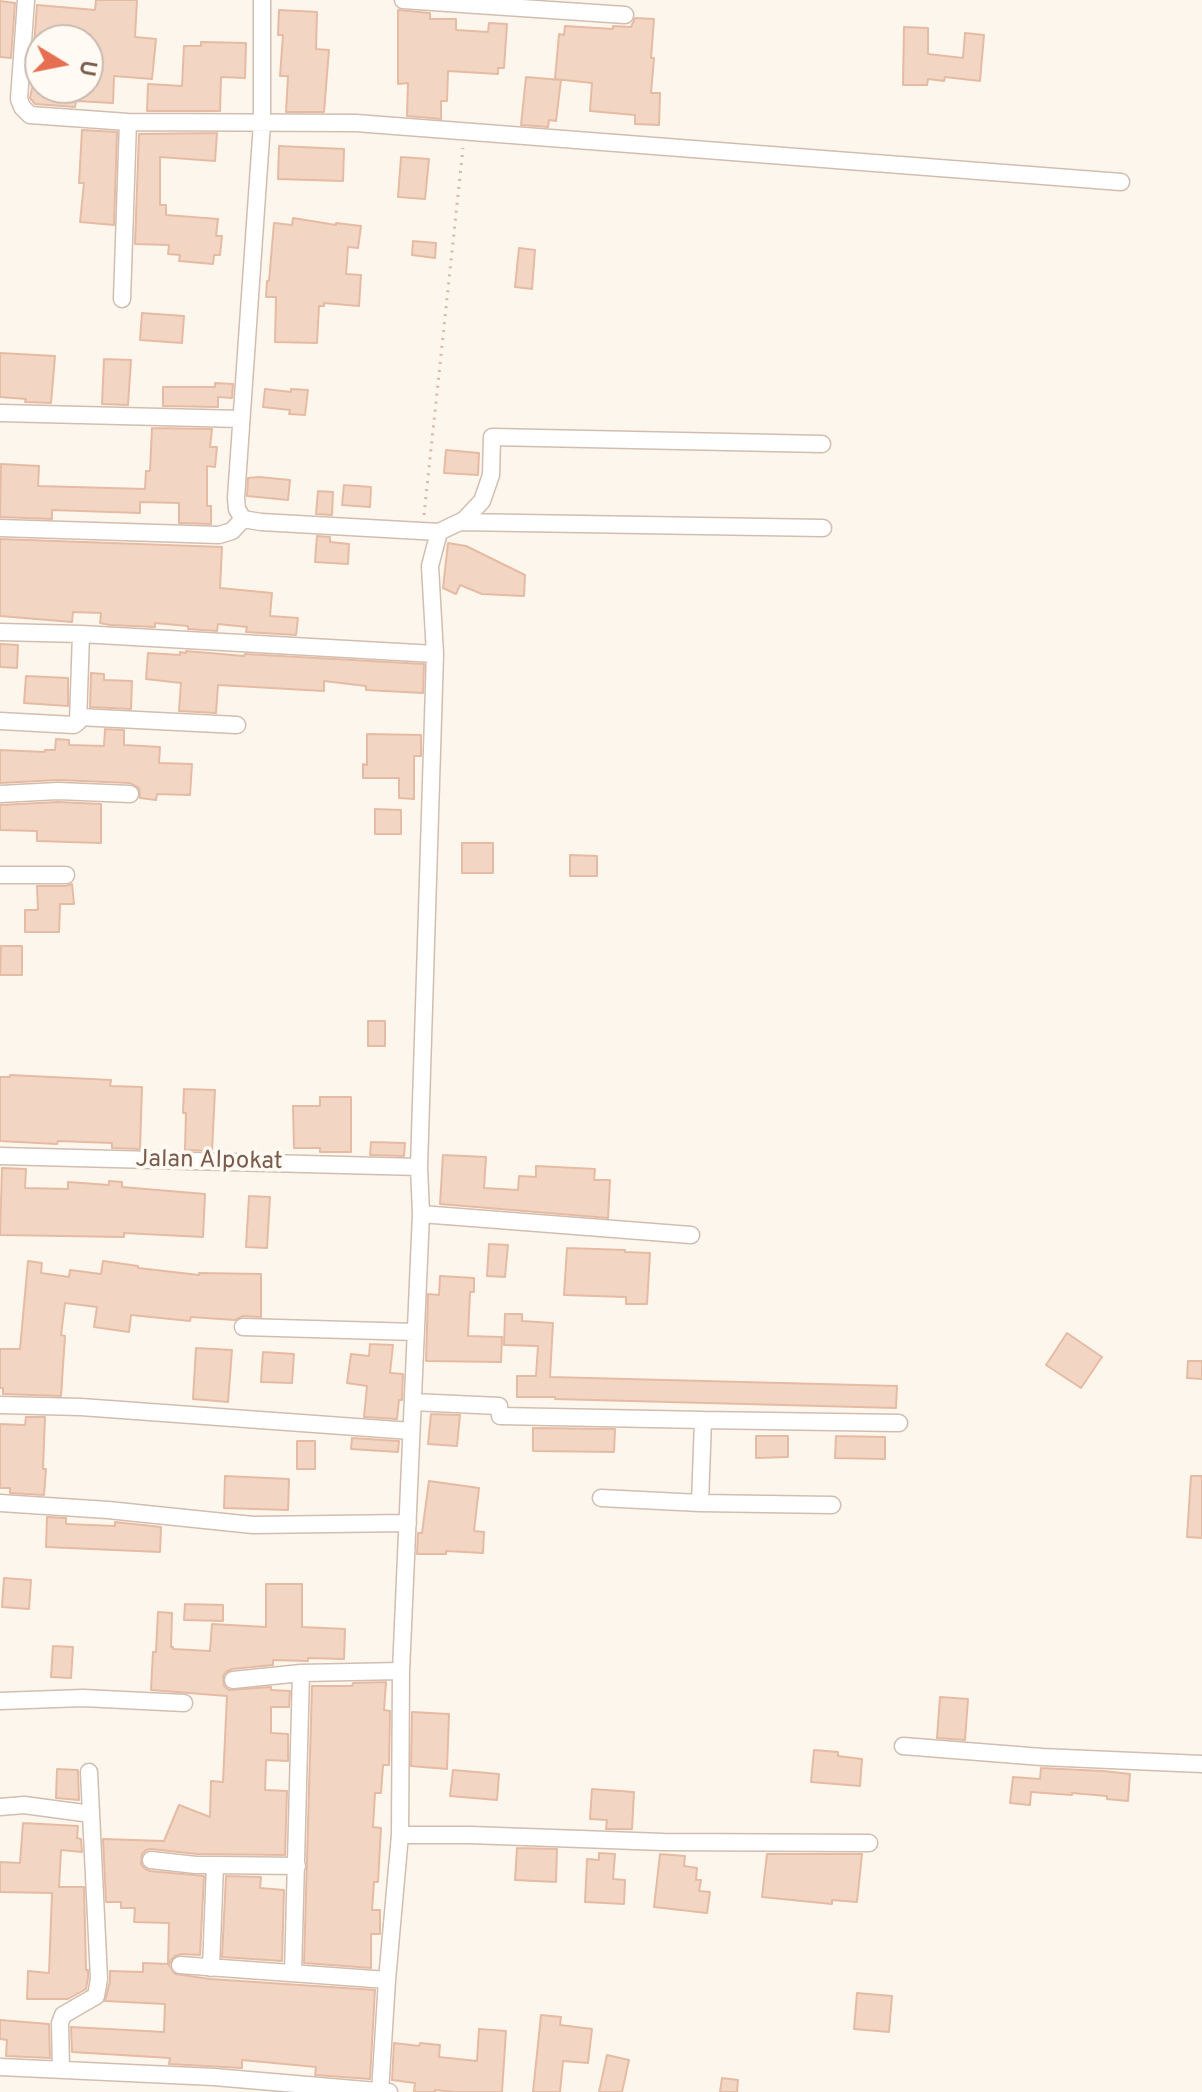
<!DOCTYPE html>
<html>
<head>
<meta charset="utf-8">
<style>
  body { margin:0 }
  #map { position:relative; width:1202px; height:2092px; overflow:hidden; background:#fdf6ec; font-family:Overpass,sans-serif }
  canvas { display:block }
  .north { position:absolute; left:24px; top:24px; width:80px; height:80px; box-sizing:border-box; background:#fffaf3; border:2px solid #cabbb1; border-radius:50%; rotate:100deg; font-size:22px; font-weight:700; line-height:32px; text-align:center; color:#7a5c4d }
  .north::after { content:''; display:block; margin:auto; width:28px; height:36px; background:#e76f51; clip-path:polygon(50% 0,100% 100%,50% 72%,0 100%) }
</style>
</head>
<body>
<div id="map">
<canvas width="1202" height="2092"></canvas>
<div class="north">U</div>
</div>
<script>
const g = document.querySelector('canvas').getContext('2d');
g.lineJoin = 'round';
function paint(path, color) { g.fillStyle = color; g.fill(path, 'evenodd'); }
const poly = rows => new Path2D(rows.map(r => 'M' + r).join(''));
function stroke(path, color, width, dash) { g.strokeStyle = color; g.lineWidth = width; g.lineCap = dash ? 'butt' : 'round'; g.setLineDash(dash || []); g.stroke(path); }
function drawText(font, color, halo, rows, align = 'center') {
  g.font = font + ' Overpass,sans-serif'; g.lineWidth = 7; g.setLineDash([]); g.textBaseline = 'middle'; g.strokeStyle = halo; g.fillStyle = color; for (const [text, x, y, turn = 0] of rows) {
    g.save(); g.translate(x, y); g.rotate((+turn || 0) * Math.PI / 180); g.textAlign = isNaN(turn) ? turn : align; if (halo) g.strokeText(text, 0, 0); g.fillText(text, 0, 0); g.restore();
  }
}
const building = poly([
  [96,0,137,0,135,37,156,39,152,79,114,76,113,103,76,101,75,107,35,104,30,98,32,88,91,88,93,40,40,40,40,61,33,60,37,5,95,10,96,0],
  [0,1,15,3,11,58,0,57,0,1],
  [279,10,317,12,316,49,329,50,324,112,286,112,288,76,280,76,283,35,278,35,279,10],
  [398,10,430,13,430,19,456,19,456,30,488,32,489,23,507,24,504,68,498,68,498,74,448,71,447,101,441,101,441,119,407,116,408,83,398,84,398,10],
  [635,18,654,19,651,58,654,58,651,93,660,93,659,125,635,124,635,115,590,111,592,83,555,79,559,34,564,35,565,26,613,29,613,26,631,27,635,18],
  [904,27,928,28,928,54,963,58,965,33,984,35,980,81,945,77,944,81,928,79,927,85,903,85,904,27],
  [201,42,246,43,245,78,221,77,220,111,147,111,148,84,182,86,184,46,201,46,201,42],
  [526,77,561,80,556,121,549,120,548,127,521,125,526,77],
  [82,130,117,132,114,225,80,222,84,183,79,183,82,130],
  [217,133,215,161,160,157,160,205,166,205,166,215,218,219,216,236,222,236,220,255,214,255,213,264,179,261,180,255,168,254,169,245,135,244,139,134,217,133],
  [279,146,344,149,343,181,278,179,279,146],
  [401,157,429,159,425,199,398,197,401,157],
  [293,218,336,225,336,223,361,226,358,248,348,247,346,274,361,275,359,306,324,303,324,306,319,306,317,343,275,342,276,297,266,297,267,281,269,281,274,223,292,225,293,218],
  [413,241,436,243,435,258,412,255,413,241],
  [519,248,535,250,532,289,515,287,519,248],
  [142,313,184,316,182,343,140,340,142,313],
  [0,353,55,356,51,403,25,402,26,399,0,397,0,353],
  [104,359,131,360,128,405,102,404,104,359],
  [215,383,233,384,232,398,218,397,218,407,163,406,163,387,215,387,215,383],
  [265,389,291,392,291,389,308,390,305,415,289,414,290,410,263,407,265,389],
  [152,428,212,429,210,447,217,447,215,467,207,466,207,506,211,506,211,524,179,523,179,503,140,502,140,513,52,510,52,519,0,517,1,464,39,466,38,486,145,489,146,471,150,471,152,428],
  [446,450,479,453,478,475,444,473,446,450],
  [259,477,290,480,288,500,247,496,248,478,259,477],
  [344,485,371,487,370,507,342,505,344,485],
  [318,491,333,492,332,515,316,514,318,491],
  [317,536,330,537,330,542,349,544,348,564,315,562,317,536],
  [0,539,222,547,220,588,272,593,270,616,298,618,296,635,246,632,247,627,218,624,217,631,188,629,188,626,155,623,155,627,110,625,100,623,101,613,73,612,72,622,0,616,0,539],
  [448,543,466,546,525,575,524,596,482,594,460,585,456,594,443,588,448,543],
  [0,644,18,645,17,668,0,667,0,644],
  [186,651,244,656,245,654,424,664,423,693,366,690,366,686,324,681,324,691,218,685,216,713,179,711,181,683,146,679,148,653,180,655,180,652,186,653,186,651],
  [91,673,104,674,104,680,132,681,131,709,90,707,91,673],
  [26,676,68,678,68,706,24,703,26,676],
  [105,729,124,730,124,745,160,747,159,763,192,764,190,795,157,794,156,800,140,798,139,788,130,783,58,780,0,783,0,750,45,752,45,750,55,750,56,739,69,740,69,745,104,746,105,729],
  [367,734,421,735,421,756,414,756,414,799,399,798,399,778,363,778,363,764,367,765,367,734],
  [58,802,101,804,101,843,37,841,37,831,0,830,0,805,58,802],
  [375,809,401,810,401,834,375,834,375,809],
  [462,843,493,843,493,873,462,873,462,843],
  [570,855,597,856,597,876,570,876,570,855],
  [72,884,74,904,60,904,59,932,25,932,25,910,38,910,37,886,66,886,72,884],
  [1,946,22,946,22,975,0,975,1,946],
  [368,1021,385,1021,385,1046,368,1046,368,1021],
  [10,1075,111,1080,110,1086,142,1087,140,1149,112,1148,112,1143,58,1141,57,1144,0,1141,0,1077,10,1077,10,1075],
  [184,1089,215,1090,212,1151,185,1150,186,1113,183,1113,184,1089],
  [320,1097,351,1097,351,1152,320,1152,320,1148,294,1148,293,1106,320,1106,320,1097],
  [371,1142,405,1143,404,1156,370,1155,371,1142],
  [443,1155,486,1157,484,1188,518,1190,519,1176,536,1177,536,1166,595,1169,594,1180,610,1180,608,1218,440,1204,443,1155],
  [2,1168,26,1169,25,1188,68,1189,68,1182,109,1185,109,1181,122,1182,122,1187,205,1194,203,1237,124,1233,124,1237,0,1235,2,1168],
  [249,1196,270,1197,267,1248,246,1247,249,1196],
  [489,1244,508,1245,505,1277,487,1276,489,1244],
  [567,1248,625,1250,625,1252,650,1253,647,1304,626,1304,626,1297,564,1295,567,1248],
  [28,1261,42,1263,41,1273,69,1277,70,1270,101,1274,103,1261,138,1266,138,1268,199,1275,199,1273,261,1274,261,1317,243,1316,235,1320,191,1317,190,1321,131,1315,129,1332,94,1327,97,1307,65,1303,61,1335,65,1336,61,1396,3,1394,3,1388,0,1388,0,1349,20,1349,28,1261],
  [440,1276,474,1278,474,1292,470,1292,468,1336,502,1337,501,1362,426,1361,428,1294,439,1295,440,1276],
  [505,1314,522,1314,522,1321,553,1323,550,1377,897,1386,896,1408,555,1399,555,1397,517,1397,517,1376,536,1376,538,1346,504,1345,505,1314],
  [1067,1333,1102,1357,1081,1388,1046,1365,1067,1333],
  [370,1344,393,1345,390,1373,403,1374,402,1400,399,1400,397,1419,364,1417,367,1386,347,1383,351,1354,369,1356,370,1344],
  [196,1348,232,1350,228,1402,193,1399,196,1348],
  [263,1352,294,1354,292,1383,261,1382,263,1352],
  [1188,1361,1202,1361,1202,1379,1187,1378,1188,1361],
  [431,1414,460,1415,457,1446,428,1444,431,1414],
  [26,1417,45,1417,43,1469,46,1469,44,1495,10,1493,10,1488,0,1488,0,1424,25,1425,26,1417],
  [533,1428,615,1429,614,1452,533,1451,533,1428],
  [756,1436,788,1436,788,1457,756,1458,756,1436],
  [836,1436,885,1437,885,1459,835,1458,836,1436],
  [352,1438,399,1441,398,1452,351,1449,352,1438],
  [297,1441,315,1441,315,1469,297,1469,297,1441],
  [225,1476,289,1479,288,1510,224,1508,225,1476],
  [1191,1476,1202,1476,1202,1538,1187,1537,1191,1476],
  [429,1481,479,1488,474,1531,484,1532,483,1553,446,1551,446,1554,417,1554,418,1533,422,1533,429,1481],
  [47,1517,66,1518,66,1524,115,1526,115,1522,161,1527,160,1552,46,1547,47,1517],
  [4,1578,31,1580,29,1609,2,1607,4,1578],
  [266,1584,302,1584,302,1627,345,1629,344,1659,308,1658,308,1661,273,1660,273,1665,232,1669,226,1672,223,1676,224,1686,229,1690,271,1687,271,1690,290,1691,289,1707,271,1707,271,1733,288,1734,288,1761,266,1760,265,1790,287,1791,285,1855,197,1854,151,1849,146,1850,142,1854,141,1864,144,1868,150,1871,204,1876,200,1955,181,1954,175,1956,171,1960,169,1965,175,1974,210,1979,375,1990,370,2079,315,2075,316,2067,242,2060,242,2068,169,2064,170,2058,72,2052,71,2027,164,2032,165,2004,105,2001,110,1981,110,1971,143,1972,143,1963,168,1964,169,1923,134,1922,135,1908,121,1908,121,1902,106,1902,103,1839,164,1841,179,1805,210,1817,211,1781,223,1782,227,1696,151,1690,153,1652,156,1652,158,1612,172,1613,171,1647,173,1647,173,1649,210,1651,212,1624,266,1627,266,1584],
  [185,1604,223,1605,223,1621,184,1620,185,1604],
  [53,1646,73,1647,71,1678,51,1677,53,1646],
  [386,1682,384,1710,390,1711,389,1765,383,1765,381,1793,375,1793,373,1827,381,1828,378,1882,374,1882,372,1910,380,1910,380,1934,371,1934,371,1968,304,1963,312,1686,352,1686,353,1683,386,1682],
  [940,1697,968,1699,965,1740,937,1738,940,1697],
  [412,1712,449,1714,447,1769,411,1766,412,1712],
  [814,1750,838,1752,838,1756,862,1759,860,1786,811,1782,814,1750],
  [1041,1768,1103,1771,1130,1774,1128,1801,1107,1799,1107,1796,1072,1793,1072,1795,1031,1792,1030,1805,1010,1803,1013,1777,1040,1779,1041,1768],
  [57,1769,78,1770,79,1800,56,1798,57,1769],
  [453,1770,499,1774,497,1800,450,1796,453,1770],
  [592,1789,634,1792,632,1829,606,1829,607,1820,590,1819,592,1789],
  [23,1823,78,1826,77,1838,81,1839,82,1852,61,1850,59,1887,84,1887,86,1970,88,1970,88,1978,86,1989,68,1999,27,1999,28,1971,49,1973,52,1893,0,1892,0,1862,20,1863,23,1823],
  [517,1848,557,1849,556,1882,515,1880,517,1848],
  [599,1853,615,1854,613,1879,625,1880,624,1904,585,1902,587,1859,599,1860,599,1853],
  [660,1854,685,1856,684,1866,697,1868,696,1880,701,1880,699,1891,710,1892,707,1913,654,1907,660,1854],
  [767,1854,862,1854,857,1902,832,1900,832,1904,762,1897,767,1854],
  [226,1876,261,1877,260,1888,284,1890,282,1961,222,1957,226,1876],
  [857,1993,892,1996,889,2032,854,2029,857,1993],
  [541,2015,561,2017,560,2025,592,2029,588,2063,563,2061,560,2092,533,2092,541,2015],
  [0,2020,49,2024,50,2058,6,2056,7,2040,0,2039,0,2020],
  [479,2029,506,2031,502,2092,454,2092,435,2090,435,2092,414,2092,415,2083,392,2080,394,2043,419,2046,420,2043,440,2045,439,2057,477,2061,479,2029],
  [607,2055,629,2060,622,2092,599,2092,607,2055],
  [722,2078,738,2080,737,2092,720,2092,722,2078]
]);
const path = poly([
  [424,515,463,148]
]);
const street = poly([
  [26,0,19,99,22,107,30,115,128,122,356,123,1121,182],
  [403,0,625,15],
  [122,299,128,122],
  [0,413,241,419],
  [243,519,261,522,439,532,430,566,435,654,419,1167,421,1214,401,1671,400,1835,387,1980,380,2092],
  [243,519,237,509,236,498,262,123,262,0],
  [460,522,823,528],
  [0,528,219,535,232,531,243,519],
  [439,532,464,520,482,501,491,475,492,437,822,444],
  [0,632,81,634,435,654],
  [78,717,237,725],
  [0,721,74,725,78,722,81,634],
  [0,794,58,791,130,794],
  [0,875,66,875],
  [0,1156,419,1167],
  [421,1214,691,1235],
  [243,1327,416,1332],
  [413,1402,499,1406,500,1416,703,1420,700,1503,832,1505],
  [0,1405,81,1407,411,1431],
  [703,1420,899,1423],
  [601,1498,700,1503],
  [0,1503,108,1510,253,1525,408,1523],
  [233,1680,301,1673],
  [0,1701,83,1698,184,1703],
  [903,1746,1042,1757,1202,1764],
  [0,1807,24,1805,91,1814],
  [400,1835,470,1835,663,1842,869,1843],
  [151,1860,196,1865,215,1865],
  [180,1965,387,1980],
  [211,1968,215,1865,297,1866],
  [293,1973,301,1673,401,1671],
  [0,2067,214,2077,389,2092],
  [61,2070,60,2023,63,2015,96,1996,99,1979,89,1772]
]);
const streetNames = [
  ["Jalan Alpokat",209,1162,1]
];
paint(building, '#f3d5c3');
stroke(building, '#e6bba3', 2);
stroke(street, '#d1beb0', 19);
stroke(path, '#d9b8a5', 3, [2, 6]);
stroke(street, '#fff', 16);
drawText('24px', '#7a5c4d', '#fffaf3', streetNames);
</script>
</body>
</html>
